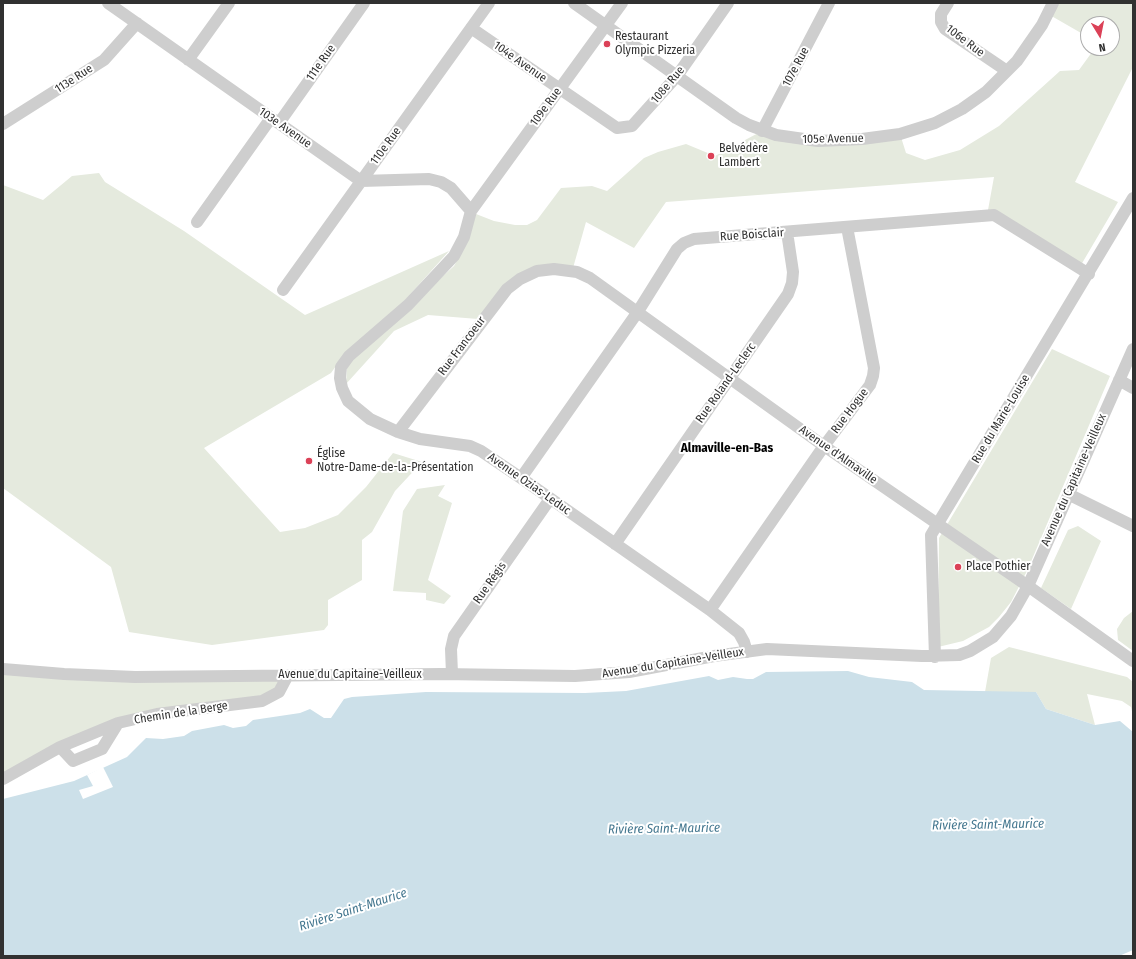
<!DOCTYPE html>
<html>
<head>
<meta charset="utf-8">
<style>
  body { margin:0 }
  #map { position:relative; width:1136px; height:959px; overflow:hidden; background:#fff; font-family:"Fira Sans Condensed",sans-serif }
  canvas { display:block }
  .frame { position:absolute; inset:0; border:4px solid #313131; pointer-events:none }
  .north { position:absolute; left:1080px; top:16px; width:40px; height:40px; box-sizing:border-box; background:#fff; border:1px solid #adadad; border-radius:50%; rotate:170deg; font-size:11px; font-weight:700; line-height:16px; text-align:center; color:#313131 }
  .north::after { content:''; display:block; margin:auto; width:14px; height:18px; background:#db4157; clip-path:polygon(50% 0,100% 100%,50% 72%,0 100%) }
</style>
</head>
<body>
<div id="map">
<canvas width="1136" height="959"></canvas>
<div class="frame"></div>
<div class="north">N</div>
</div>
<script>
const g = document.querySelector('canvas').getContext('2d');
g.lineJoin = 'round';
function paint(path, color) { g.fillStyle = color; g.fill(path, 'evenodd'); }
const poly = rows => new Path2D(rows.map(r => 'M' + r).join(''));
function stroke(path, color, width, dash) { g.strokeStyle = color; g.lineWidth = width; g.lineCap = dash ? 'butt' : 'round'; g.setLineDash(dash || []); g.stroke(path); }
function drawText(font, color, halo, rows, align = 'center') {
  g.font = font + ' "Fira Sans Condensed",sans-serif'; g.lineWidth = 4; g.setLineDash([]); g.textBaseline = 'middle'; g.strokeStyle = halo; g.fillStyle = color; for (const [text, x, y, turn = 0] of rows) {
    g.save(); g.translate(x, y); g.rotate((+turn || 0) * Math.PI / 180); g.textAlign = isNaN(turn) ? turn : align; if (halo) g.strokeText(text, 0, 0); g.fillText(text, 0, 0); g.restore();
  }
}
const green = poly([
  [1053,3,1133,4,1133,67,1075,182,1118,202,1081,265,1006,216,988,210,994,177,666,202,634,248,586,222,573,268,531,271,478,319,428,315,394,331,346,384,347,367,349,362,454,266,460,255,476,214,494,221,515,225,527,225,537,220,561,188,592,186,607,191,644,158,658,152,686,144,715,156,762,131,790,139,900,134,906,153,925,160,960,150,999,126,1060,71,1079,70,1095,48,1112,48,1112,24,1088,24,1088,37,1048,14],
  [99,173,105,182,184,231,305,315,449,251,389,318,336,366,331,373,204,448,280,532,305,528,338,515,366,487,393,453,422,462,395,491,372,532,362,540,362,580,328,600,328,625,324,630,212,645,129,632,111,567,3,488,3,185,43,200,72,176],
  [1052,349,1110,376,1027,571,1011,602,999,617,989,627,963,641,938,647,939,538],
  [445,485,438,496,452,503,428,580,451,596,444,604,426,600,426,593,393,591,403,511,417,489],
  [1078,526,1101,541,1071,609,1041,588,1068,530],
  [1133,611,1133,651,1118,640,1117,629,1124,618],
  [1009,647,1127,677,1133,682,1133,716,1131,707,1122,701,1087,694,1095,725,1046,709,1036,692,985,692,991,658],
  [3,669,288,675,279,692,118,723,3,779]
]);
const water = poly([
  [848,671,869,677,912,682,924,690,1036,692,1046,709,1095,725,1120,721,1133,732,1133,950,1119,956,3,956,3,799,74,781,127,757,146,738,163,739,184,736,192,731,224,725,233,728,246,726,253,720,300,713,310,709,324,718,331,718,344,699,352,697,426,692,585,693,626,691,709,676,718,680,733,677,747,679,753,679,766,672]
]);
const pier = poly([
  [103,767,113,787,83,799,79,790,93,786,87,775]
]);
const minor = poly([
  [108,3,361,181,429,179,441,182,451,188,471,211],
  [574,3,736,118,749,125,776,135,818,141,862,139,900,134,935,123,962,109,986,92,1017,61,1042,25,1053,3],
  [622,3,471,211,464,237,454,256,408,305,349,356,341,367,340,378,342,388,348,401,370,419,398,432,420,439,470,446,481,451,521,478,710,610,739,633,744,642,747,652],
  [948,3,941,14,941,22,945,29,1007,71],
  [471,28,617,128,632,126,677,76,728,3],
  [188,60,229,3],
  [279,123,364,3],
  [3,124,104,60,137,23],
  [762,131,829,3],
  [197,222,271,118],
  [283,290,489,3],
  [1119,380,1133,388],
  [398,432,507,289,520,279,537,271,554,269,577,272,590,278,824,446,1028,586,1133,661],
  [521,478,637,313,677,249,684,243,694,239,994,215,1089,274],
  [1068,494,1133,526],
  [615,544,788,294,792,283,793,272,787,232],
  [710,610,824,446,870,385,873,376,874,368,847,227],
  [935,657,931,535,1133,198],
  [3,669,64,674,135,677,442,674,575,676,629,672,714,656,767,649,922,656,959,655,970,651,993,637,1011,616,1028,586,1133,349],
  [452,674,451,649,454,636,550,499],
  [60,747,73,761,102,749,118,723],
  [3,779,60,747,118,723,157,714,262,701,279,692,288,675]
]);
const markers = [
  [607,44,4,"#db4157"],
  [711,156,4,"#db4157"],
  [309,461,4,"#db4157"],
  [958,567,4,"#db4157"]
];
const poiNames = [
  ["Restaurant",615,37],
  ["Olympic Pizzeria",615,51],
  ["Belvédère",719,149],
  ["Lambert",719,163],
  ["Église",317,454],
  ["Notre-Dame-de-la-Présentation",317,468],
  ["Place Pothier",966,567]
];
const streetNames = [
  ["106e Rue",965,41,37],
  ["104e Avenue",520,62,35],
  ["111e Rue",321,63,-55],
  ["107e Rue",796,67,-62],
  ["113e Rue",74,79,-33],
  ["108e Rue",668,85,-50],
  ["109e Rue",546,107,-54],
  ["103e Avenue",285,128,35],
  ["105e Avenue",833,139,-1],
  ["110e Rue",386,146,-54],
  ["Rue Boisclair",752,235,-4],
  ["Rue Francoeur",462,346,-53],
  ["Rue Roland-Leclerc",726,383,-55],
  ["Rue Hogue",850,411,-53],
  ["Rue du Marie-Louise",1001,419,-59],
  ["Avenue d'Almaville",838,455,35],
  ["Avenue du Capitaine-Veilleux",1074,480,-66],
  ["Avenue Ozias-Leduc",529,484,35],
  ["Rue Régis",490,583,-55],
  ["Avenue du Capitaine-Veilleux",673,663,-9],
  ["Avenue du Capitaine-Veilleux",350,675],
  ["Chemin de la Berge",181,713,-9]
];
const neighbourhoodNames = [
  ["Almaville-en-Bas",727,448]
];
const waterNames = [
  ["Rivière Saint-Maurice",988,825,-1],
  ["Rivière Saint-Maurice",664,829,-1],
  ["Rivière Saint-Maurice",353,910,-18]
];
paint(green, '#e5eade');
paint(water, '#cce0e9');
paint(pier, '#fff');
stroke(minor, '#cecece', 12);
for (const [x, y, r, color] of markers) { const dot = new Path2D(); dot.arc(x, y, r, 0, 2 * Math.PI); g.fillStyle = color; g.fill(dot); stroke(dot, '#fff', 1.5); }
drawText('12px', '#313131', '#fff', poiNames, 'left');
drawText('12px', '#313131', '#fff', streetNames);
drawText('bold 13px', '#000', '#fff', neighbourhoodNames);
drawText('italic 13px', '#44778f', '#fff', waterNames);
</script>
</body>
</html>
